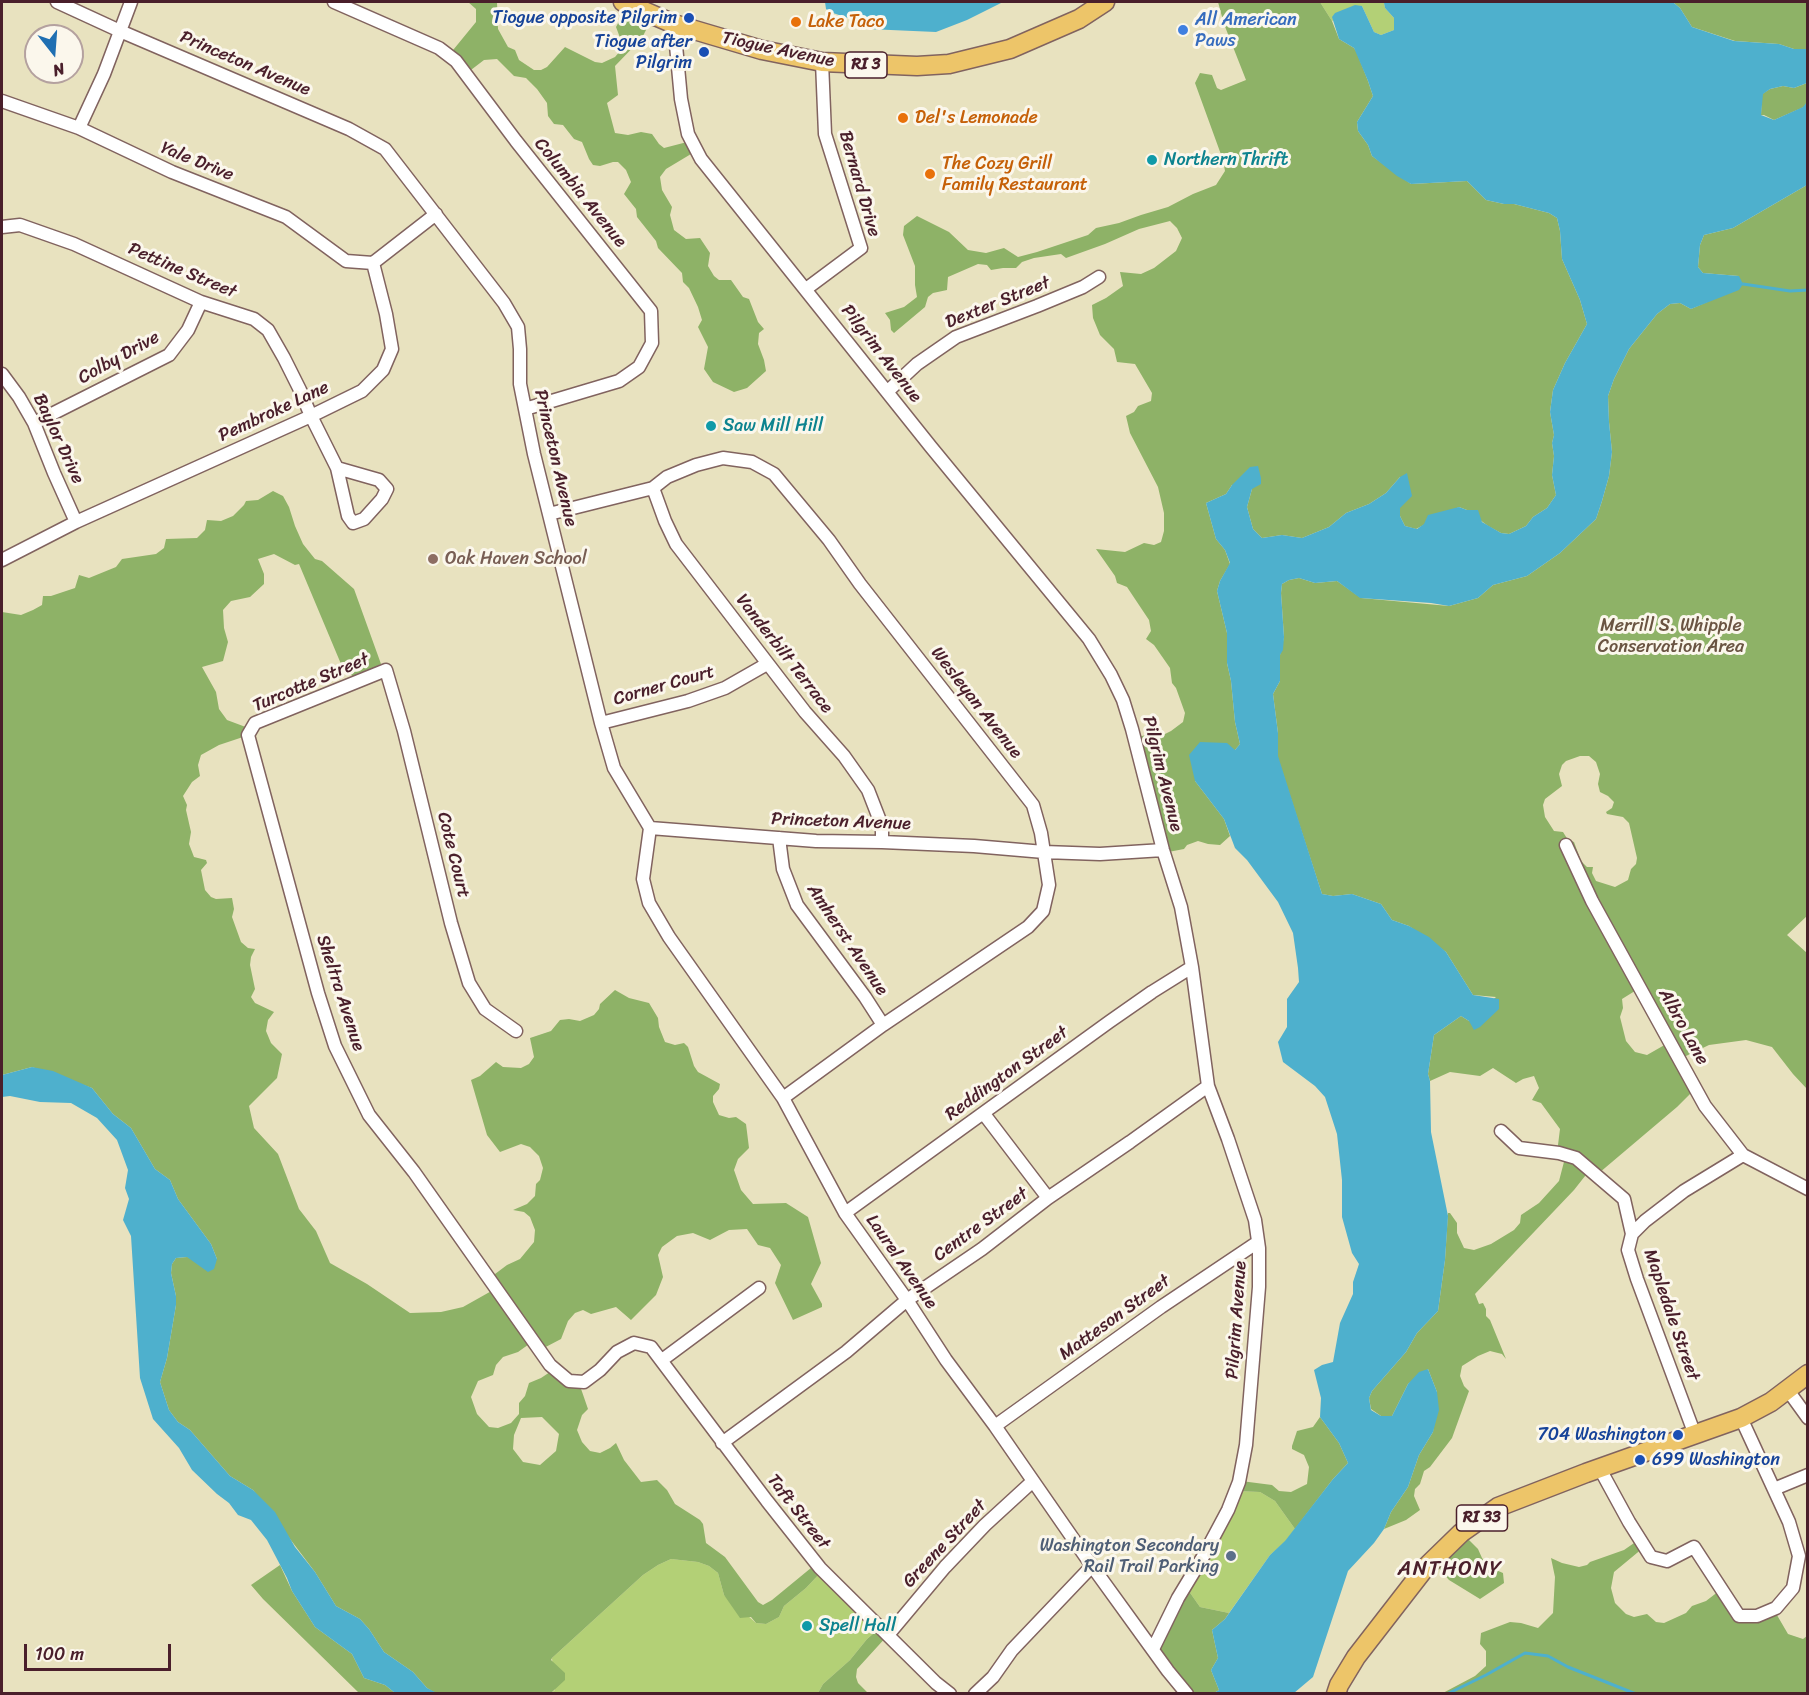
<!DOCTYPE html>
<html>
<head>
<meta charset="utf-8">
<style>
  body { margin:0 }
  #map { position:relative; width:1809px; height:1695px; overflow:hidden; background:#e8e2bf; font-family:Sriracha,sans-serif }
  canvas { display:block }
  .frame { position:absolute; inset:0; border:3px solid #4a1f2b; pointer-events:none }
  .north { position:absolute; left:24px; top:24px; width:60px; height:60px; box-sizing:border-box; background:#fbf7ec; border:2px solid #b4a19f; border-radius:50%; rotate:163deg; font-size:16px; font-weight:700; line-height:24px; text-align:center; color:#4a1f2b }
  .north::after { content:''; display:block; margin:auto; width:21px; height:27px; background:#1f6fb2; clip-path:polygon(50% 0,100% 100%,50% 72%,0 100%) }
  .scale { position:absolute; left:24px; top:1644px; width:147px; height:27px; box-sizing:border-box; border:3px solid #4a1f2b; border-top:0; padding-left:8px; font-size:18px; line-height:21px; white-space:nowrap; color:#4a1f2b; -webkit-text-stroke:4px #fbf7ec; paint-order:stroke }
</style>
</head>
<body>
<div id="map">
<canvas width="1809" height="1695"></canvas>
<div class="frame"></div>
<div class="north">N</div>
<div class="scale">100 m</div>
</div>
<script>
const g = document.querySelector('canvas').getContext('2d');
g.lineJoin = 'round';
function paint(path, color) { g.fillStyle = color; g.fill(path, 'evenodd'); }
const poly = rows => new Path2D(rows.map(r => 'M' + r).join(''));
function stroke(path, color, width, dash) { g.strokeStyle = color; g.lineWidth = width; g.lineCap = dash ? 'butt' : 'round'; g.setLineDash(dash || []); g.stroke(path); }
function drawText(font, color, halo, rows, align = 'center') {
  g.font = font + ' Sriracha,sans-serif'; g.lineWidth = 6; g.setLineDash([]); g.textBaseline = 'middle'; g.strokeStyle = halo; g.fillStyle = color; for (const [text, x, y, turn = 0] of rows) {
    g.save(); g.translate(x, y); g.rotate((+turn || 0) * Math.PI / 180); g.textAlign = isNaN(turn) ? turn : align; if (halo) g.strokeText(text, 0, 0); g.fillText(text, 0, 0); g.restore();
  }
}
const green = poly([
  [1320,2,1386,2,1384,3,1385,8,1394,18,1394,30,1381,35,1374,32,1362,6,1332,21],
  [1236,1491,1260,1492,1275,1501,1295,1529,1285,1542,1270,1555,1229,1613,1200,1607,1186,1587],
  [671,1559,698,1562,709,1566,718,1573,724,1595,756,1623,766,1624,779,1617,784,1606,806,1588,823,1570,881,1627,867,1639,850,1660,823,1684,818,1693,551,1693,555,1690,552,1658,643,1575,658,1565]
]);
const forest = poly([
  [468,2,497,2,498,29,508,47,515,50,519,60,534,70,541,70,547,67,565,47,595,62,602,63,615,57,621,50,622,43,616,27,628,5,653,16,642,38,615,66,618,95,607,103,615,133,628,135,641,132,652,134,659,144,664,148,691,141,696,151,666,169,660,177,662,190,672,207,670,215,674,230,686,239,700,238,710,253,708,266,714,276,719,280,731,280,743,297,749,299,758,322,764,329,759,333,758,344,764,360,766,371,747,388,734,392,713,382,704,369,708,347,698,327,702,320,698,307,689,288,683,282,682,273,658,248,656,241,637,217,636,209,624,194,631,182,626,170,618,162,613,162,600,166,593,165,589,159,582,142,574,139,563,125,554,124,548,116,547,103,537,89,526,78,514,76,497,59,484,60,467,73,449,55,476,22,476,9],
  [1218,2,1320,2,1332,21,1339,39,1354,48,1357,53,1368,81,1373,96,1357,122,1358,131,1368,145,1372,156,1411,184,1467,181,1486,200,1504,204,1514,204,1549,213,1557,218,1560,231,1562,259,1580,300,1587,324,1565,363,1553,390,1550,412,1554,435,1552,443,1554,456,1552,475,1556,495,1547,508,1533,517,1526,526,1509,534,1501,533,1488,526,1467,510,1459,507,1416,529,1405,526,1400,516,1400,477,1386,493,1369,504,1346,513,1329,527,1302,538,1282,535,1262,538,1253,529,1247,507,1252,489,1232,485,1226,494,1206,503,1216,539,1225,550,1230,564,1220,581,1217,591,1227,633,1227,663,1231,681,1235,722,1240,744,1235,750,1195,781,1224,819,1230,836,1220,845,1208,844,1198,841,1187,845,1184,849,1163,853,1134,738,1154,733,1163,735,1171,731,1183,722,1185,713,1176,688,1172,683,1170,668,1154,645,1146,639,1151,631,1149,620,1127,587,1117,583,1115,576,1096,549,1125,552,1144,543,1154,545,1161,542,1164,531,1164,513,1158,487,1130,433,1126,416,1134,412,1138,406,1151,401,1152,393,1135,364,1117,362,1114,349,1100,335,1093,318,1092,305,1106,298,1123,286,1120,272,1141,274,1154,268,1176,251,1182,238,1177,228,1170,221,1139,229,1105,244,1066,258,1061,254,1034,258,1022,262,1016,268,1003,268,991,270,987,265,978,264,948,277,947,290,933,293,928,297,925,307,894,333,891,330,890,320,885,313,904,307,917,297,915,285,915,266,903,235,904,226,917,216,949,232,968,250,986,253,1004,248,1018,257,1037,252,1088,235,1096,228,1119,223,1141,215,1168,207,1193,194,1216,185,1225,171,1223,160,1195,83,1200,73,1212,75,1217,88,1221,90,1246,80,1224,24],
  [1658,2,1807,2,1807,49,1794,49,1779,44,1735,41,1692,27,1680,8,1674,3],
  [1807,83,1807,102,1804,107,1774,120,1764,115,1761,115,1762,94,1770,89,1783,86,1794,88],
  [1807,185,1808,915,1787,935,1807,953,1807,1089,1793,1074,1772,1047,1746,1040,1709,1045,1686,1056,1691,1093,1677,1107,1599,1173,1589,1171,1574,1190,1475,1294,1479,1304,1483,1303,1486,1309,1486,1316,1490,1320,1506,1359,1502,1354,1490,1351,1478,1356,1462,1366,1460,1376,1464,1386,1469,1391,1452,1438,1430,1467,1424,1471,1420,1484,1415,1489,1414,1496,1420,1510,1406,1520,1384,1529,1391,1512,1408,1487,1419,1455,1433,1432,1437,1392,1428,1369,1408,1384,1392,1416,1381,1416,1371,1409,1369,1398,1372,1391,1406,1352,1417,1333,1438,1311,1445,1260,1448,1213,1450,1213,1457,1223,1457,1233,1464,1248,1474,1250,1491,1244,1514,1230,1520,1223,1521,1215,1539,1203,1559,1181,1565,1158,1557,1153,1560,1129,1541,1103,1532,1100,1539,1088,1534,1076,1523,1079,1516,1083,1493,1068,1480,1076,1450,1072,1430,1081,1428,1074,1434,1035,1461,1016,1469,1021,1496,997,1473,995,1446,952,1409,926,1392,920,1381,904,1352,894,1333,896,1322,894,1277,756,1278,733,1273,694,1280,681,1280,655,1284,637,1281,593,1282,584,1289,580,1299,578,1315,583,1337,581,1361,598,1449,606,1478,598,1493,585,1527,576,1560,553,1596,519,1602,501,1609,476,1612,452,1609,422,1608,396,1614,379,1629,349,1657,314,1670,304,1680,303,1691,309,1707,302,1739,276,1703,273,1698,267,1700,245,1704,235,1733,228],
  [1580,756,1589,756,1596,762,1600,774,1598,784,1600,792,1608,796,1614,802,1612,808,1606,812,1607,814,1623,817,1629,823,1637,858,1636,864,1631,869,1628,880,1615,887,1596,881,1592,873,1593,867,1587,867,1581,861,1574,842,1568,840,1563,832,1554,831,1545,817,1543,805,1545,799,1562,786,1559,774,1562,765,1566,761],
  [1638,989,1668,1043,1647,1055,1635,1052,1626,1041,1620,1017,1623,1008,1622,999],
  [273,491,283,496,289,507,295,526,303,544,315,559,322,561,354,589,381,664,354,678,341,664,299,564,295,565,274,554,258,559,264,574,264,584,250,597,231,601,223,610,224,628,228,642,223,661,202,667,216,692,219,709,227,720,251,729,249,735,219,745,201,755,198,765,200,776,192,782,183,796,187,805,186,810,191,832,189,844,194,857,206,860,207,863,201,870,205,890,211,897,216,899,232,898,234,909,232,917,241,942,248,948,255,949,251,957,250,965,255,989,251,997,255,1003,274,1012,268,1020,266,1031,271,1043,282,1054,277,1078,249,1106,254,1128,278,1154,299,1209,316,1231,330,1263,367,1284,410,1313,441,1312,463,1307,495,1289,491,1277,507,1265,520,1259,534,1242,535,1230,530,1217,524,1212,513,1210,527,1204,535,1196,536,1184,540,1180,543,1168,539,1156,530,1147,521,1144,500,1152,487,1135,471,1080,480,1076,496,1062,503,1067,521,1068,529,1064,534,1057,530,1038,551,1031,560,1020,569,1019,580,1021,594,1015,599,1009,600,1004,615,990,629,998,649,1003,658,1018,659,1027,665,1042,675,1045,684,1043,688,1047,694,1066,698,1072,720,1084,719,1089,713,1096,713,1102,719,1115,729,1118,736,1117,746,1124,749,1148,738,1159,734,1170,741,1190,753,1204,786,1203,808,1217,821,1263,811,1284,822,1304,822,1307,793,1320,775,1283,781,1265,770,1248,758,1245,747,1229,729,1230,710,1240,693,1233,677,1236,662,1247,658,1255,663,1277,656,1295,631,1320,616,1307,591,1314,583,1310,575,1313,568,1321,561,1339,540,1350,532,1342,518,1352,503,1357,496,1365,493,1375,478,1381,471,1397,477,1414,489,1427,498,1428,511,1423,519,1414,519,1403,525,1396,529,1383,541,1378,553,1370,579,1383,588,1409,582,1415,577,1430,582,1442,590,1451,600,1453,610,1448,616,1443,624,1460,641,1482,657,1480,667,1490,675,1504,700,1520,703,1524,706,1543,725,1557,758,1602,763,1605,772,1600,817,1563,823,1570,806,1588,784,1606,779,1617,766,1624,756,1623,751,1617,740,1618,724,1595,718,1573,709,1566,698,1562,671,1559,658,1565,643,1575,552,1658,551,1660,565,1673,565,1680,551,1693,437,1694,427,1688,413,1672,384,1652,369,1629,360,1619,336,1606,315,1572,253,1490,230,1476,190,1430,178,1422,169,1410,160,1382,167,1358,176,1305,176,1296,171,1273,172,1264,176,1258,187,1257,217,1259,211,1244,178,1199,170,1180,155,1169,131,1128,113,1114,92,1088,32,1067,2,1075,2,612,21,615,33,610,42,605,43,596,51,596,75,588,79,575,89,578,116,567,122,559,156,554,164,548,166,539,197,538,205,530,207,520,221,521,233,516,244,505,246,501,258,500],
  [542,1417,559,1434,556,1451,540,1465,523,1462,513,1449,514,1435,521,1418],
  [1320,1417,1339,1443,1348,1463,1333,1479,1295,1529,1275,1501,1260,1492,1236,1491,1241,1481,1272,1485,1279,1491,1291,1492,1307,1484,1309,1467,1304,1455,1292,1449,1292,1446,1297,1431,1313,1427],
  [1462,1533,1478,1549,1482,1558,1489,1567,1503,1573,1504,1583,1480,1599,1449,1580,1434,1563],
  [1637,1541,1643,1548,1614,1572,1611,1588,1615,1603,1626,1614,1634,1617,1647,1614,1656,1622,1664,1623,1686,1613,1692,1606,1706,1601,1719,1591,1739,1616,1774,1610,1788,1634,1803,1639,1807,1636,1807,1693,1441,1694,1475,1676,1486,1666,1486,1651,1480,1644,1481,1633,1510,1622,1521,1623,1538,1628,1553,1613,1555,1577,1551,1558,1562,1563,1579,1567,1587,1565,1590,1562,1624,1550],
  [280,1565,292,1591,315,1627,352,1654,364,1678,385,1685,395,1693,359,1693,263,1599,251,1585],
  [1186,1587,1200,1607,1229,1613,1225,1619,1212,1630,1218,1658,1211,1670,1219,1690,1214,1693,1186,1693,1155,1652],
  [881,1627,888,1635,857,1669,856,1677,858,1683,868,1693,818,1693,823,1684,850,1660,867,1639]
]);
const water = poly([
  [825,2,1003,2,967,20,936,32,868,29,854,20,830,12,826,9],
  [1386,2,1658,2,1674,3,1680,8,1692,27,1734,41,1779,44,1794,49,1807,49,1807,83,1794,88,1783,86,1770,89,1763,94,1761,115,1774,120,1803,107,1807,102,1807,185,1733,228,1704,235,1700,245,1698,267,1703,273,1739,276,1743,284,1739,290,1691,309,1680,303,1670,304,1657,314,1629,349,1614,379,1608,396,1609,422,1612,452,1609,476,1602,501,1596,519,1560,553,1527,576,1493,585,1478,598,1449,606,1431,603,1360,598,1337,581,1315,583,1299,578,1289,580,1282,584,1281,593,1284,637,1283,650,1280,655,1280,681,1273,694,1278,733,1278,756,1322,894,1333,896,1352,894,1381,904,1392,920,1409,926,1429,937,1446,952,1473,995,1499,999,1499,1009,1480,1027,1474,1030,1469,1021,1461,1016,1434,1035,1428,1074,1430,1081,1431,1132,1448,1216,1445,1260,1438,1311,1417,1333,1406,1352,1372,1391,1369,1398,1371,1410,1381,1416,1392,1416,1408,1384,1419,1372,1428,1369,1437,1392,1439,1410,1433,1432,1419,1455,1408,1487,1391,1512,1384,1529,1374,1543,1348,1571,1313,1677,1294,1693,1214,1693,1219,1690,1211,1670,1218,1658,1212,1630,1225,1619,1270,1555,1285,1541,1333,1479,1348,1463,1339,1443,1320,1417,1321,1398,1314,1370,1322,1365,1333,1362,1340,1323,1353,1294,1353,1282,1359,1264,1352,1253,1342,1217,1342,1180,1337,1134,1325,1097,1315,1086,1283,1062,1278,1042,1287,1027,1287,999,1299,982,1298,968,1293,933,1278,902,1247,860,1235,848,1224,819,1195,781,1189,755,1200,742,1227,743,1235,750,1240,744,1235,722,1231,681,1227,663,1227,633,1217,591,1220,581,1230,563,1225,550,1216,539,1206,503,1226,494,1232,485,1250,467,1258,466,1261,478,1261,484,1252,489,1247,507,1253,529,1262,538,1282,535,1302,538,1329,527,1346,513,1369,504,1386,493,1400,477,1407,473,1412,496,1400,508,1400,516,1405,526,1417,529,1424,524,1428,515,1459,507,1467,510,1478,510,1482,522,1501,533,1509,534,1526,526,1533,517,1547,508,1556,495,1552,475,1554,456,1552,443,1554,435,1550,412,1553,390,1565,363,1587,324,1580,300,1562,259,1560,231,1557,218,1549,213,1514,204,1504,204,1486,200,1467,181,1411,184,1397,176,1372,156,1368,145,1358,131,1357,122,1373,96,1368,81,1354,48,1339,39,1332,17,1335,13,1355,5,1362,6,1374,32,1381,35,1394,30,1394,18,1385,8,1384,3],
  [32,1067,53,1071,92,1088,113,1114,131,1128,155,1169,170,1180,178,1199,211,1244,217,1259,214,1269,208,1272,187,1257,176,1258,172,1264,171,1273,176,1296,176,1305,167,1358,160,1382,169,1410,178,1422,190,1430,230,1476,253,1490,275,1512,295,1547,315,1572,336,1606,360,1619,369,1629,384,1652,413,1672,427,1688,437,1693,395,1693,385,1685,364,1678,352,1654,315,1627,292,1591,287,1578,267,1540,251,1520,238,1515,229,1503,217,1494,192,1470,179,1448,153,1419,140,1378,131,1236,123,1220,129,1199,125,1188,128,1170,117,1140,97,1118,71,1103,40,1102,10,1096,2,1097,2,1075]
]);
const stream = poly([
  [1743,284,1790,291,1808,290],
  [1447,1694,1486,1675,1525,1653,1548,1656,1568,1667,1636,1694],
  [1717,1694,1732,1694]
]);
const minor = poly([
  [57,2,120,31,349,129,385,149,504,303,518,327,520,349,520,384,534,454,601,723,614,768,650,828,816,841,882,842,974,846,1044,852,1100,854,1163,850],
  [334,2,439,48,456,61,516,141,651,311,652,343,639,367,619,381,525,409],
  [674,24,681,99,688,134,701,159,931,447,1089,639,1111,675,1123,700,1132,729,1163,850,1181,907,1192,967,1208,1086,1228,1139,1255,1220,1259,1248,1259,1287,1246,1445,1239,1482,1228,1510,1204,1555,1178,1598,1153,1649],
  [2,101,79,128,172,172,286,217,346,261,373,263],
  [79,128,104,74,131,2],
  [2,227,20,225,74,244,201,302,254,319,268,330,284,358,300,390,311,416,337,468],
  [373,263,436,214],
  [806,289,861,248,825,134,822,62],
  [2,374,19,397,34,423,54,473,76,522],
  [888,391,917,364,956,337,1037,306,1083,287,1099,277],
  [34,423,169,355,188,330,201,302],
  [337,468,379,480,387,489,382,499,364,519,353,523,348,516,337,468],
  [653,488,665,521,676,544,805,712,844,756,868,790,882,826,882,842],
  [549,514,653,488,667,477,696,465,723,458,752,462,774,474,829,540,860,584,1033,805,1041,833,1049,885,1043,911,1028,927,883,1025,783,1098],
  [2,560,76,522,311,416,362,391,383,370,392,349,386,314,373,263],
  [601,723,688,701,725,688,767,664],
  [650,828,643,879,649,903,669,937,783,1098,845,1213,907,1300,946,1360,995,1426,1092,1566,1168,1671,1187,1694],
  [779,838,783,869,797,905,865,997,883,1025],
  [1566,845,1592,901,1705,1106,1743,1155,1808,1189],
  [516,1031,485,1009,469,983,451,923,404,731,386,670,255,723,248,735,318,993,335,1046,369,1115,414,1172,550,1365,569,1381,584,1382,600,1370,617,1352,634,1343,651,1347,767,1501,820,1568,936,1683,950,1694],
  [984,1114,1048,1198],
  [1501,1131,1519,1148,1559,1153,1576,1158,1624,1199,1632,1234],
  [845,1213,1109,1022,1152,992,1192,967],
  [662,1360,759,1288],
  [1787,1389,1808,1418],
  [995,1426,1161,1307,1258,1242],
  [1695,1435,1637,1279,1628,1250,1632,1234,1645,1221,1684,1191,1743,1155],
  [722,1443,846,1352,907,1300,982,1249,1048,1198,1130,1142,1208,1086],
  [1600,1469,1629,1522,1651,1557,1667,1561,1694,1547,1739,1616,1757,1616,1776,1608,1793,1588,1799,1556,1789,1522,1741,1418],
  [1774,1489,1808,1475],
  [888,1635,945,1567,985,1525,1033,1481],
  [975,1694,993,1677,1012,1650,1092,1566]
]);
const primary = poly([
  [623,2,674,24,762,50,822,62,917,66,949,64,1010,49,1079,19,1105,2],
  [1336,1694,1339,1685,1356,1657,1425,1568,1461,1533,1498,1507,1586,1473,1741,1418,1771,1402,1808,1374]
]);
const markers = [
  [689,18,6,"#1a4fb4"],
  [796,22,6,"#e8710a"],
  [1183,30,6,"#3f7fe0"],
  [704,52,6,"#1a4fb4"],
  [903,118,6,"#e8710a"],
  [1152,160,6,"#0f9aa8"],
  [930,174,6,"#e8710a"],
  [711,426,6,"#0f9aa8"],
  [433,559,6,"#8d6e63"],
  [1678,1435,6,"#1a4fb4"],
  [1640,1460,6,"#1a4fb4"],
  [1231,1556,6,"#5c6f8a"],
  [807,1626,6,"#0f9aa8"]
];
const shields = [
  [866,65,42],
  [1482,1518,51]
];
const shieldNames = [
  ["RI 3",866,65],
  ["RI 33",1482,1518]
];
const transitNames = [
  ["Tiogue opposite Pilgrim",677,18],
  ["Tiogue after",692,42],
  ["Pilgrim",692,63],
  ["704 Washington",1666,1435],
  ["699 Washington",1652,1460,"left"]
];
const shopNames = [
  ["All American",1195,20],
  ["Paws",1195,41]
];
const foodNames = [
  ["Lake Taco",808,22],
  ["Del's Lemonade",915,118],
  ["The Cozy Grill",942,164],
  ["Family Restaurant",942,185]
];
const streetNames = [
  ["Tiogue Avenue",778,50,12],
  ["Princeton Avenue",245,64,23],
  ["Yale Drive",197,162,22],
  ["Bernard Drive",859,184,74],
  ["Columbia Avenue",580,193,51],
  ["Pettine Street",182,271,23],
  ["Dexter Street",998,303,-22],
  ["Pilgrim Avenue",881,354,52],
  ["Colby Drive",119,358,-29],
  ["Pembroke Lane",274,412,-25],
  ["Baylor Drive",58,439,65],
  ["Princeton Avenue",555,458,77],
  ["Vanderbilt Terrace",784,654,52],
  ["Turcotte Street",311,683,-23],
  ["Corner Court",664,686,-16],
  ["Wesleyan Avenue",976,703,52],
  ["Pilgrim Avenue",1162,774,76],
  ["Princeton Avenue",841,822,2],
  ["Cote Court",453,855,76],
  ["Amherst Avenue",847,940,56],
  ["Sheltra Avenue",340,993,72],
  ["Albro Lane",1683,1027,61],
  ["Reddington Street",1007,1074,-36],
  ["Centre Street",981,1225,-36],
  ["Laurel Avenue",901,1262,55],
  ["Mapledale Street",1671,1315,71],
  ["Matteson Street",1115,1318,-36],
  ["Pilgrim Avenue",1237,1320,-86],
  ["Taft Street",798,1512,52],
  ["Greene Street",945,1544,-47]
];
const cultureNames = [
  ["Northern Thrift",1164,160],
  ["Saw Mill Hill",723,426],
  ["Spell Hall",819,1626]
];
const educationNames = [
  ["Oak Haven School",445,559]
];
const parkNames = [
  ["Merrill S. Whipple",1671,626],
  ["Conservation Area",1671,647]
];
const serviceNames = [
  ["Washington Secondary",1219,1546],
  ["Rail Trail Parking",1219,1567]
];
const quarterNames = [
  ["ANTHONY",1450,1570]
];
paint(green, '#b3d076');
paint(forest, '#8eb267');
paint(water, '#4eb0cd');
stroke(stream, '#4eb0cd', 3);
stroke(minor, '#81635f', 15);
stroke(primary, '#81635f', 21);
stroke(minor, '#fff', 12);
stroke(primary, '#edc569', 18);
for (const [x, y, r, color] of markers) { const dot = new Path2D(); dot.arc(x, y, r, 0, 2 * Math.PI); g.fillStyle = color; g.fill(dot); stroke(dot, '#fbf7ec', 2); }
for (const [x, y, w] of shields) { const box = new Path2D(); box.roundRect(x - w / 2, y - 13, w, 26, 4.5); g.fillStyle = '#fbf7ec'; g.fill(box); stroke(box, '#4a1f2b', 1.5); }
drawText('bold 16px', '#4a1f2b', null, shieldNames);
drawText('18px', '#164399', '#fbf7ec', transitNames, 'right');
drawText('18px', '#366cbe', '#fbf7ec', shopNames, 'left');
drawText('18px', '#c56008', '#fbf7ec', foodNames, 'left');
drawText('18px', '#4a1f2b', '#fbf7ec', streetNames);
drawText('18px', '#0d838f', '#fbf7ec', cultureNames, 'left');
drawText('18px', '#785e54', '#fbf7ec', educationNames, 'left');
drawText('18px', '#6a5442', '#fbf7ec', parkNames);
drawText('18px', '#4e5e75', '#fbf7ec', serviceNames, 'right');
g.letterSpacing = '1.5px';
drawText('21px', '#4a1f2b', '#fbf7ec', quarterNames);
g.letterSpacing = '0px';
</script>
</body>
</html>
